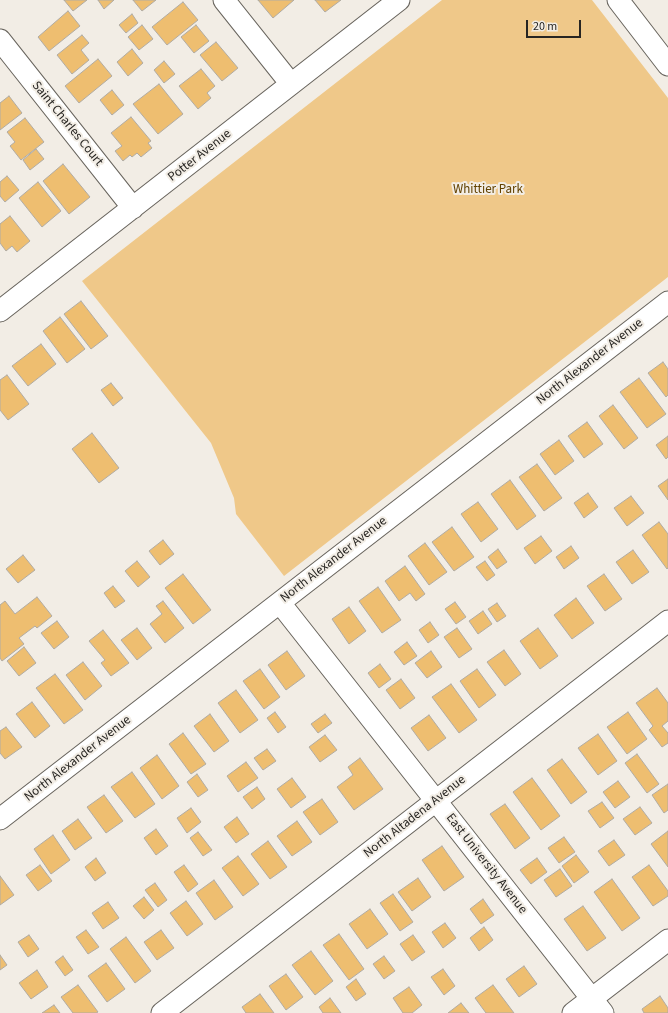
<!DOCTYPE html>
<html>
<head>
<meta charset="utf-8">
<style>
  body { margin:0 }
  #map { position:relative; width:668px; height:1013px; overflow:hidden; background:#f2ede5; font-family:"Source Sans 3",sans-serif }
  canvas { display:block }
  .scale { position:absolute; left:526px; top:20px; width:55px; height:18px; box-sizing:border-box; border:2px solid #272522; border-top:0; padding-left:5px; font-size:12px; line-height:14px; white-space:nowrap; color:#272522; -webkit-text-stroke:3px #f2ede5; paint-order:stroke }
</style>
</head>
<body>
<div id="map">
<canvas width="668" height="1013"></canvas>
<div class="scale">20 m</div>
</div>
<script>
const g = document.querySelector('canvas').getContext('2d');
g.lineJoin = 'round';
function paint(path, color) { g.fillStyle = color; g.fill(path, 'evenodd'); }
const poly = rows => new Path2D(rows.map(r => 'M' + r).join(''));
function stroke(path, color, width, dash) { g.strokeStyle = color; g.lineWidth = width; g.lineCap = dash ? 'butt' : 'round'; g.setLineDash(dash || []); g.stroke(path); }
function drawText(font, color, halo, rows, align = 'center') {
  g.font = font + ' "Source Sans 3",sans-serif'; g.lineWidth = 4; g.setLineDash([]); g.textBaseline = 'middle'; g.strokeStyle = halo; g.fillStyle = color; for (const [text, x, y, turn = 0] of rows) {
    g.save(); g.translate(x, y); g.rotate((+turn || 0) * Math.PI / 180); g.textAlign = isNaN(turn) ? turn : align; if (halo) g.strokeText(text, 0, 0); g.fillText(text, 0, 0); g.restore();
  }
}
const green = poly([
  [442,0,592,0,668,98,668,277,284,576,236,514,234,498,211,443,82,281]
]);
const building = poly([
  [64,0,87,0,73,11,64,0],
  [98,0,114,0,104,9,98,0],
  [133,0,156,0,142,11,133,0],
  [258,0,294,0,273,18,258,0],
  [315,0,341,0,325,12,315,0],
  [183,2,198,20,167,45,152,27,183,2],
  [68,11,80,26,49,51,38,37,68,11],
  [132,14,138,23,126,33,119,25,132,14],
  [142,25,153,39,139,50,128,37,142,25],
  [196,25,209,41,194,53,181,37,196,25],
  [82,35,89,43,81,50,89,60,72,74,57,55,82,35],
  [216,42,238,68,222,81,200,55,216,42],
  [132,49,143,63,128,76,117,62,132,49],
  [98,59,112,76,79,103,65,86,98,59],
  [164,61,175,74,164,83,154,70,164,61],
  [201,69,215,86,207,93,211,98,198,109,179,86,201,69],
  [159,84,183,114,158,134,133,104,159,84],
  [112,90,124,105,112,115,100,100,112,90],
  [9,96,22,113,0,130,0,103,9,96],
  [131,117,151,141,148,143,152,148,141,157,137,153,132,157,130,155,123,161,115,151,122,146,111,133,131,117],
  [25,118,44,142,21,160,10,146,15,142,7,132,25,118],
  [36,149,44,159,30,170,23,160,36,149],
  [63,164,90,197,69,214,43,181,63,164],
  [7,176,19,190,5,202,0,196,0,182,7,176],
  [38,182,61,211,42,227,19,198,38,182],
  [10,216,30,241,17,252,12,246,6,251,0,243,0,224,10,216],
  [81,301,108,336,91,349,64,314,81,301],
  [60,317,85,349,67,363,43,331,60,317],
  [41,344,56,364,28,386,12,366,41,344],
  [663,362,668,369,668,395,666,397,648,373,663,362],
  [7,375,29,404,8,420,0,410,0,380,7,375],
  [639,378,666,414,647,428,620,392,639,378],
  [111,383,123,398,113,406,101,390,111,383],
  [613,405,638,438,624,449,599,416,613,405],
  [587,422,603,444,584,458,568,436,587,422],
  [92,433,119,468,99,483,72,449,92,433],
  [668,436,668,457,666,459,656,445,668,436],
  [559,440,574,461,555,475,540,454,559,440],
  [537,464,562,498,544,511,519,477,537,464],
  [668,479,668,500,658,486,668,479],
  [510,480,536,516,517,530,491,494,510,480],
  [588,493,598,507,584,518,574,503,588,493],
  [631,496,644,513,627,526,614,508,631,496],
  [478,502,498,529,481,542,461,514,478,502],
  [659,522,668,534,668,568,667,569,642,535,659,522],
  [452,527,474,557,454,571,432,542,452,527],
  [541,536,552,551,535,564,524,548,541,536],
  [163,540,174,554,160,565,149,551,163,540],
  [425,543,447,572,429,585,408,556,425,543],
  [571,546,579,558,564,569,556,557,571,546],
  [498,549,507,562,497,569,488,557,498,549],
  [633,550,649,572,632,584,616,562,633,550],
  [23,555,35,570,18,583,6,569,23,555],
  [137,561,150,577,138,587,125,571,137,561],
  [485,561,495,575,487,581,476,567,485,561],
  [405,566,425,594,416,601,410,593,399,601,385,581,405,566],
  [183,574,211,610,193,624,165,588,183,574],
  [604,574,622,599,605,611,587,586,604,574],
  [113,586,125,601,115,608,104,593,113,586],
  [378,587,401,620,382,633,359,601,378,587],
  [37,597,52,616,37,628,35,626,19,638,24,644,2,661,0,658,0,605,5,601,15,614,37,597],
  [576,598,594,623,572,639,554,615,576,598],
  [163,601,184,628,165,643,150,624,162,614,156,606,163,601],
  [455,602,466,617,456,624,445,609,455,602],
  [497,603,506,616,497,622,488,609,497,603],
  [349,607,366,631,349,644,332,619,349,607],
  [483,611,492,624,478,634,469,621,483,611],
  [57,621,69,637,54,649,41,633,57,621],
  [430,622,439,635,428,643,419,630,430,622],
  [137,628,152,648,137,660,121,640,137,628],
  [457,628,472,649,459,658,444,637,457,628],
  [538,628,558,656,540,669,520,641,538,628],
  [103,630,129,663,111,676,101,663,105,660,89,641,103,630],
  [407,642,417,656,404,665,394,652,407,642],
  [24,647,36,663,19,676,7,661,24,647],
  [504,650,521,674,505,686,487,662,504,650],
  [287,651,305,676,286,690,268,665,287,651],
  [431,651,442,667,427,678,415,663,431,651],
  [83,662,102,686,85,700,66,675,83,662],
  [380,664,391,679,379,688,368,673,380,664],
  [260,669,280,697,264,709,243,681,260,669],
  [477,669,496,695,479,708,460,681,477,669],
  [55,674,83,710,64,724,36,688,55,674],
  [401,679,415,698,400,709,386,690,401,679],
  [451,684,477,720,459,733,432,697,451,684],
  [657,688,668,703,668,721,662,726,668,733,668,743,662,747,649,730,653,726,636,703,657,688],
  [236,690,258,720,240,733,218,703,236,690],
  [32,702,50,726,35,738,16,714,32,702],
  [275,712,286,727,278,733,267,718,275,712],
  [628,712,647,739,627,754,607,727,628,712],
  [210,714,229,741,214,752,194,726,210,714],
  [325,714,332,723,318,733,311,724,325,714],
  [429,715,446,738,428,751,411,728,429,715],
  [6,727,22,747,5,759,0,753,0,731,6,727],
  [183,733,206,764,191,774,169,744,183,733],
  [598,734,617,761,598,775,578,748,598,734],
  [325,735,337,750,320,762,309,747,325,735],
  [267,749,276,761,263,770,254,758,267,749],
  [637,754,659,784,647,793,625,763,637,754],
  [157,755,179,786,162,799,140,768,157,755],
  [360,758,383,789,354,810,337,787,353,775,348,767,360,758],
  [562,759,587,792,571,804,547,770,562,759],
  [246,762,258,778,238,792,227,776,246,762],
  [132,772,155,804,135,818,111,787,132,772],
  [197,774,208,790,198,797,187,782,197,774],
  [292,778,306,797,291,808,277,789,292,778],
  [532,778,560,816,541,830,513,792,532,778],
  [618,781,630,797,615,808,603,792,618,781],
  [668,784,668,810,664,813,652,795,668,784],
  [257,787,265,799,252,809,243,797,257,787],
  [104,795,123,821,106,833,87,807,104,795],
  [322,799,338,822,320,835,303,812,322,799],
  [602,802,614,818,600,828,588,811,602,802],
  [505,804,530,838,515,849,490,814,505,804],
  [640,807,652,823,635,835,623,819,640,807],
  [191,808,201,822,187,833,177,818,191,808],
  [237,817,249,834,236,843,224,827,237,817],
  [78,819,92,838,75,850,62,831,78,819],
  [297,821,312,842,292,856,277,836,297,821],
  [156,829,168,846,156,855,144,838,156,829],
  [668,831,668,867,651,844,668,831],
  [198,832,212,850,203,856,190,838,198,832],
  [53,835,70,860,51,874,34,849,53,835],
  [564,837,575,852,559,863,548,848,564,837],
  [614,840,625,855,609,866,598,851,614,840],
  [268,841,287,867,270,879,251,854,268,841],
  [442,846,464,877,444,891,422,860,442,846],
  [576,855,589,872,574,883,562,866,576,855],
  [238,856,259,884,243,896,222,868,238,856],
  [96,858,106,873,95,881,85,867,96,858],
  [537,858,547,872,531,884,520,870,537,858],
  [40,865,52,881,38,891,26,875,40,865],
  [184,865,198,884,188,892,174,872,184,865],
  [649,865,668,891,668,896,653,906,632,877,649,865],
  [560,869,572,886,556,897,544,880,560,869],
  [0,876,14,895,0,905,0,876],
  [418,878,431,897,412,911,398,892,418,878],
  [612,879,640,918,622,931,594,892,612,879],
  [214,880,233,907,215,920,196,893,214,880],
  [155,883,167,900,158,907,145,890,155,883],
  [393,894,413,922,400,931,380,903,393,894],
  [144,897,154,910,144,919,133,906,144,897],
  [483,899,494,915,481,924,470,909,483,899],
  [186,901,203,924,187,936,170,913,186,901],
  [108,902,119,918,103,929,92,913,108,902],
  [583,906,606,938,587,951,564,919,583,906],
  [370,909,388,934,367,949,349,924,370,909],
  [445,923,456,938,443,948,432,932,445,923],
  [484,927,493,940,479,951,470,938,484,927],
  [86,930,99,947,88,954,76,937,86,930],
  [161,930,174,948,157,960,144,942,161,930],
  [339,934,364,969,349,980,323,945,339,934],
  [29,935,39,949,28,957,18,942,29,935],
  [413,935,425,952,412,961,400,944,413,935],
  [126,937,151,971,135,983,110,949,126,937],
  [311,951,333,981,315,995,292,965,311,951],
  [0,955,7,965,0,970,0,955],
  [63,956,73,970,65,976,55,962,63,956],
  [384,956,395,971,384,979,373,964,384,956],
  [106,963,125,989,107,1002,88,976,106,963],
  [524,966,537,984,519,997,506,979,524,966],
  [443,969,455,986,444,995,431,977,443,969],
  [37,970,48,987,31,999,19,983,37,970],
  [286,974,303,997,286,1010,269,986,286,974],
  [356,979,366,994,356,1001,346,987,356,979],
  [78,985,98,1012,96,1013,73,1013,61,997,78,985],
  [493,985,514,1013,486,1013,475,998,493,985],
  [409,987,422,1005,412,1013,403,1013,393,998,409,987],
  [260,994,274,1013,246,1013,242,1007,260,994],
  [660,996,668,1008,668,1013,644,1013,642,1009,660,996],
  [330,998,341,1013,323,1013,319,1007,330,998],
  [461,1003,469,1013,448,1013,461,1003],
  [54,1005,60,1013,42,1013,54,1005]
]);
const street = poly([
  [224,0,291,84],
  [618,0,668,65],
  [0,40,133,208],
  [0,311,399,0],
  [280,603,603,1013],
  [0,819,668,302],
  [162,1013,668,621],
  [573,1013,668,940]
]);
const streetNames = [
  ["Saint Charles Court",67,124,51],
  ["Potter Avenue",200,156,-38],
  ["North Alexander Avenue",590,362,-38],
  ["North Alexander Avenue",334,560,-38],
  ["North Alexander Avenue",78,759,-38],
  ["North Altadena Avenue",415,817,-38],
  ["East University Avenue",486,864,52]
];
const parkNames = [
  ["Whittier Park",488,190]
];
paint(green, '#efc889');
paint(building, '#eebe70');
stroke(building, '#b0aba3', 1);
stroke(street, '#68645d', 23);
stroke(street, '#fff', 21);
drawText('13px', '#272522', '#f2ede5', streetNames);
drawText('13px', '#624200', '#f2ede5', parkNames);
</script>
</body>
</html>
